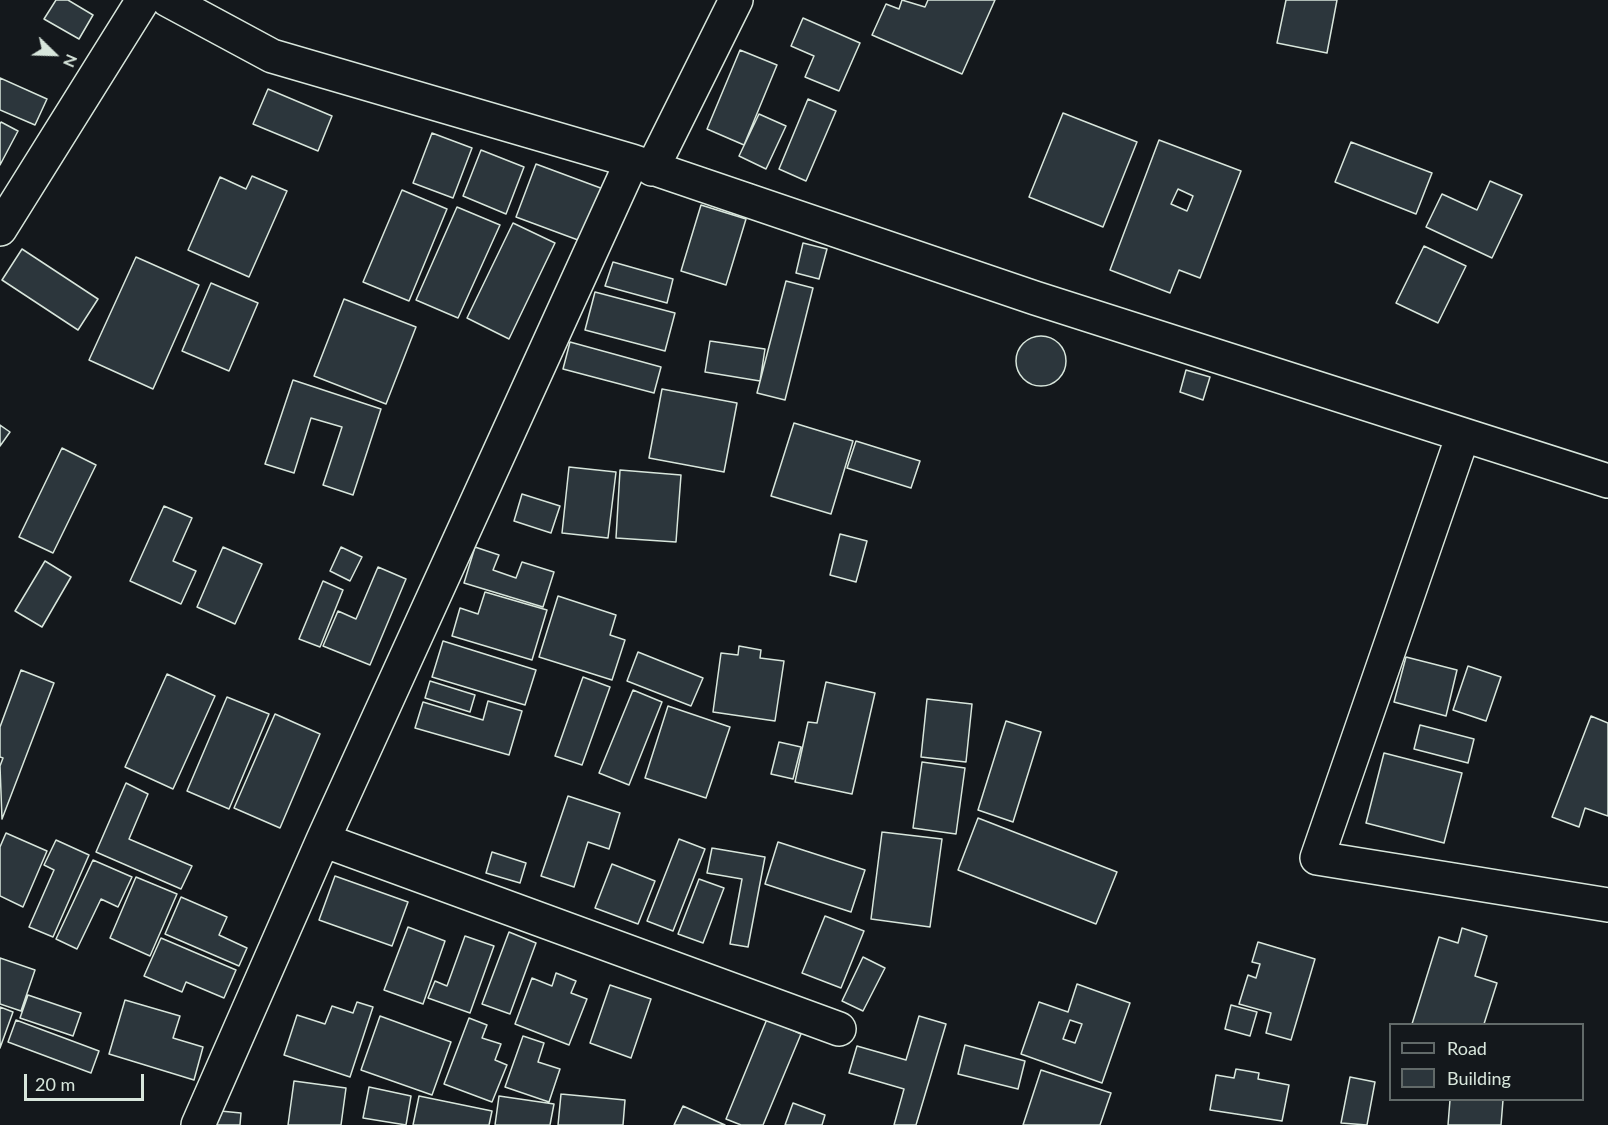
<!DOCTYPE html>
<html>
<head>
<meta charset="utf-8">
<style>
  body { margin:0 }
  #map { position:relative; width:1608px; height:1125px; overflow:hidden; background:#14181c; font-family:Lato,sans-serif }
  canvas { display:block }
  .legend { position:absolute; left:1389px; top:1023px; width:195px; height:78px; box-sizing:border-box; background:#14181c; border:2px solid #626a69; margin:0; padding:8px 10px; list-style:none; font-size:18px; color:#d8e6dc }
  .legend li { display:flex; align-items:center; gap:12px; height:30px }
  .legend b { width:30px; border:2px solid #626a69 }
  .north { position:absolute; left:24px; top:24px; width:60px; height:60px; -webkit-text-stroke:4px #14181c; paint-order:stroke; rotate:113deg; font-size:16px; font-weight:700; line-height:24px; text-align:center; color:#d8e6dc }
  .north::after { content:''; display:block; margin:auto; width:21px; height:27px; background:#d8e6dc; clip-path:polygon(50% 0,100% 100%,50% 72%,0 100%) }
  .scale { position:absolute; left:24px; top:1074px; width:120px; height:27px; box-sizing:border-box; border:3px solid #d8e6dc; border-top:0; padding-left:8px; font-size:18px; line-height:21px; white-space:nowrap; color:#d8e6dc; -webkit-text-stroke:4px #14181c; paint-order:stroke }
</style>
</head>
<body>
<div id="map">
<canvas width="1608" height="1125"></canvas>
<ul class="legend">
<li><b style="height:8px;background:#14181c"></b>Road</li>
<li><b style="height:16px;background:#2c363c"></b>Building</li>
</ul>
<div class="north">N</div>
<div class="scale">20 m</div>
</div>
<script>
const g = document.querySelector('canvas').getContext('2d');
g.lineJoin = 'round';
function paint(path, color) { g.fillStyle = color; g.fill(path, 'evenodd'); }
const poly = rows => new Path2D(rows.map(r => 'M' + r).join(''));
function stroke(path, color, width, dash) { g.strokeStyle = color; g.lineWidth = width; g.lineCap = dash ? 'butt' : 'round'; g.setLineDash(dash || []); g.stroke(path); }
const building = poly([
  [56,0,68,0,93,15,79,39,44,19,56,0],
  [902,0,925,7,928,0,995,0,962,74,872,35,886,4,899,9,902,0],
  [1286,0,1337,0,1327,53,1277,43,1286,0],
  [803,18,860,43,839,91,805,77,814,56,791,46,803,18],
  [740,50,777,65,744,145,707,129,740,50],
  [0,78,47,99,35,125,0,110,0,78],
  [268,89,332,116,318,151,253,124,268,89],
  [808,99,836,111,806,181,779,169,808,99],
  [1063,113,1137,142,1103,227,1029,197,1063,113],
  [759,114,786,126,766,169,739,156,759,114],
  [1,122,18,131,0,165,0,124,1,122],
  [432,133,472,148,453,198,413,183,432,133],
  [1159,140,1241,171,1200,278,1179,270,1170,293,1110,270,1159,140],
  [1178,189,1193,196,1187,211,1171,204,1178,189],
  [1351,142,1432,173,1416,214,1335,182,1351,142],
  [481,150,524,167,506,214,463,196,481,150],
  [536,164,606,190,586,243,516,217,536,164],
  [252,176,287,191,249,277,188,250,220,177,246,189,252,176],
  [1490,181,1522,195,1492,258,1426,227,1442,194,1477,210,1490,181],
  [402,190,447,209,409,301,363,282,402,190],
  [701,205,746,219,726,285,681,271,701,205],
  [457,207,500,225,458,318,416,300,457,207],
  [513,223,555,243,509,339,467,318,513,223],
  [803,243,827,249,819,279,796,273,803,243],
  [1424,246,1466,266,1438,323,1396,303,1424,246],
  [22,249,98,299,78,330,2,280,22,249],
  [136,257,199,285,153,389,89,360,136,257],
  [613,262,673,279,667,303,605,286,613,262],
  [786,281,813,288,785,400,757,393,786,281],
  [211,283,258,303,229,371,182,351,211,283],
  [595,292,675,313,665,351,585,330,595,292],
  [344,299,416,327,386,404,314,376,344,299],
  '1016 361a25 25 0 1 1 50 0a25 25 0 1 1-50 0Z',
  [710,341,765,349,760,381,705,372,710,341],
  [570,342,661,367,654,393,563,369,570,342],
  [1186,370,1210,377,1203,400,1180,392,1186,370],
  [293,380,381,409,353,495,323,485,342,427,311,418,294,473,265,464,293,380],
  [662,389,737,403,724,472,649,458,662,389],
  [794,423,853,441,831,514,771,496,794,423],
  [0,425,10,432,0,446,0,425],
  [856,441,920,461,911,488,847,468,856,441],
  [62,448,96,465,53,553,19,537,62,448],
  [569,467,616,472,608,538,562,533,569,467],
  [620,470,681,475,676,542,616,538,620,470],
  [522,494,560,506,551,533,514,521,522,494],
  [164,506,192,518,173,561,196,571,181,604,130,581,164,506],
  [840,534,867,541,856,582,830,575,840,534],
  [223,547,262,564,235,624,197,607,223,547],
  [341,547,362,557,350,581,330,571,341,547],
  [475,547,499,555,493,570,516,578,522,562,554,572,543,607,464,583,475,547],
  [45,561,71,577,42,627,15,611,45,561],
  [378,567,406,579,370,665,323,646,338,611,356,619,378,567],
  [323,581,343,590,320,647,299,639,323,581],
  [485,592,547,610,532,660,452,636,460,608,478,614,485,592],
  [558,596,616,615,610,635,625,640,612,680,539,657,558,596],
  [443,641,536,670,525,705,432,677,443,641],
  [739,646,761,650,760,658,784,661,775,721,713,712,721,653,738,655,739,646],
  [638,652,703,678,691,706,627,681,638,652],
  [1406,657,1457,670,1446,716,1394,702,1406,657],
  [1468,666,1501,677,1486,721,1453,710,1468,666],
  [21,670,54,683,2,819,0,766,3,758,0,757,0,727,21,670],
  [167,674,215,696,173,789,125,767,167,674],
  [583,677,610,687,582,765,555,756,583,677],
  [430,681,475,695,470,712,425,698,430,681],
  [826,682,875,693,852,794,795,782,808,722,817,723,826,682],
  [633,690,662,702,629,785,599,773,633,690],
  [227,697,269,714,229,809,187,791,227,697],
  [927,699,972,704,966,762,921,757,927,699],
  [488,701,522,711,509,755,415,728,423,702,483,720,488,701],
  [668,706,730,727,706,798,645,778,668,706],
  [275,714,320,734,280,828,234,808,275,714],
  [1591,716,1608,723,1608,816,1585,808,1579,827,1552,817,1591,716],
  [1006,721,1041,732,1013,822,978,810,1006,721],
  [1420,725,1474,739,1468,763,1414,749,1420,725],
  [779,742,801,747,793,779,771,774,779,742],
  [1384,753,1462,773,1444,843,1366,823,1384,753],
  [922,762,965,768,956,834,913,828,922,762],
  [126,783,148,794,129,839,192,866,181,889,96,852,126,783],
  [568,796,620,813,609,849,588,842,574,887,541,876,568,796],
  [978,818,1117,872,1096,924,958,870,978,818],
  [882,832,942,839,930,927,871,919,882,832],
  [6,833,47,851,23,907,0,896,0,847,6,833],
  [679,839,705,849,673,931,647,921,679,839],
  [56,840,89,855,53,937,29,927,54,870,44,865,56,840],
  [778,842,865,870,851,912,765,884,778,842],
  [712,848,765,857,748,947,730,944,742,879,707,873,712,848],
  [492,852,526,863,520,883,486,873,492,852],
  [93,860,132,877,118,907,101,899,77,949,56,939,93,860],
  [612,864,655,881,638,924,595,908,612,864],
  [335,876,408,902,392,946,319,920,335,876],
  [136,877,177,894,150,956,110,938,136,877],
  [699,879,724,888,703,943,678,934,699,879],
  [181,897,227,917,219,935,247,948,239,966,165,934,181,897],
  [825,916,864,931,841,988,802,973,825,916],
  [408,927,445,941,423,1004,384,990,408,927],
  [1462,928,1487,936,1475,976,1497,983,1484,1024,1412,1024,1439,937,1458,943,1462,928],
  [509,932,536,943,510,1014,482,1004,509,932],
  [465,936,494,946,470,1013,428,998,435,981,447,986,465,936],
  [161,938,236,970,224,998,186,982,182,992,144,976,161,938],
  [1258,942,1315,959,1291,1040,1266,1033,1271,1013,1239,1004,1248,975,1256,978,1260,964,1252,962,1258,942],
  [863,957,885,968,863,1011,842,1001,863,957],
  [0,958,35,970,21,1011,0,1004,0,958],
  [556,973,576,981,571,993,587,999,569,1045,515,1024,532,978,552,986,556,973],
  [1077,984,1130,1003,1102,1083,1021,1054,1039,1002,1068,1012,1077,984],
  [1070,1020,1082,1024,1075,1043,1063,1039,1070,1020],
  [610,985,651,999,631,1058,590,1043,610,985],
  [28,995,81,1013,73,1036,20,1018,28,995],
  [125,1000,180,1016,173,1038,203,1047,194,1080,109,1054,125,1000],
  [357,1002,373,1007,350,1077,284,1055,297,1015,325,1024,332,1006,353,1013,357,1002],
  [1231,1005,1257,1012,1250,1036,1225,1029,1231,1005],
  [0,1007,13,1012,0,1048,0,1007],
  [380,1016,451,1042,432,1095,361,1070,380,1016],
  [919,1016,946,1024,916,1125,894,1125,904,1089,849,1073,857,1046,906,1060,919,1016],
  [469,1018,487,1025,482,1038,501,1044,495,1060,507,1065,492,1102,444,1084,469,1018],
  [767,1019,801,1034,763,1125,741,1125,726,1119,767,1019],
  [16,1020,99,1051,91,1073,8,1042,16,1020],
  [523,1036,544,1043,538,1062,560,1069,549,1102,505,1087,523,1036],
  [965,1045,1025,1061,1018,1089,958,1074,965,1045],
  [1236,1069,1259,1073,1258,1079,1289,1085,1282,1121,1210,1110,1216,1075,1234,1078,1236,1069],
  [1041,1070,1111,1093,1100,1125,1023,1125,1041,1070],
  [1350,1077,1375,1082,1367,1125,1341,1123,1350,1077],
  [294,1081,346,1088,341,1125,288,1125,294,1081],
  [369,1087,411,1096,406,1125,363,1118,369,1087],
  [561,1094,625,1100,623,1125,558,1125,561,1094],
  [419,1096,492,1111,489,1125,413,1125,419,1096],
  [499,1096,554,1104,550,1125,495,1125,499,1096],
  [1450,1100,1503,1100,1501,1125,1448,1125,1450,1100],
  [793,1103,825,1115,822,1125,785,1125,793,1103],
  [683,1106,725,1125,674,1125,683,1106],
  [210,1110,241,1113,240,1125,208,1125,210,1110]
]);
const minor = poly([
  [168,0,272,56,632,161,1035,298,1608,481],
  [652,169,736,0],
  [0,229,143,0],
  [1463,435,1317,858,1608,905],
  [323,840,839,1029],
  [198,1125,323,840,632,161]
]);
paint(building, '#2c363c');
stroke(building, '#d8e6dc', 1.5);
stroke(minor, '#d8e6dc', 36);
stroke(minor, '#14181c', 33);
</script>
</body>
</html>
